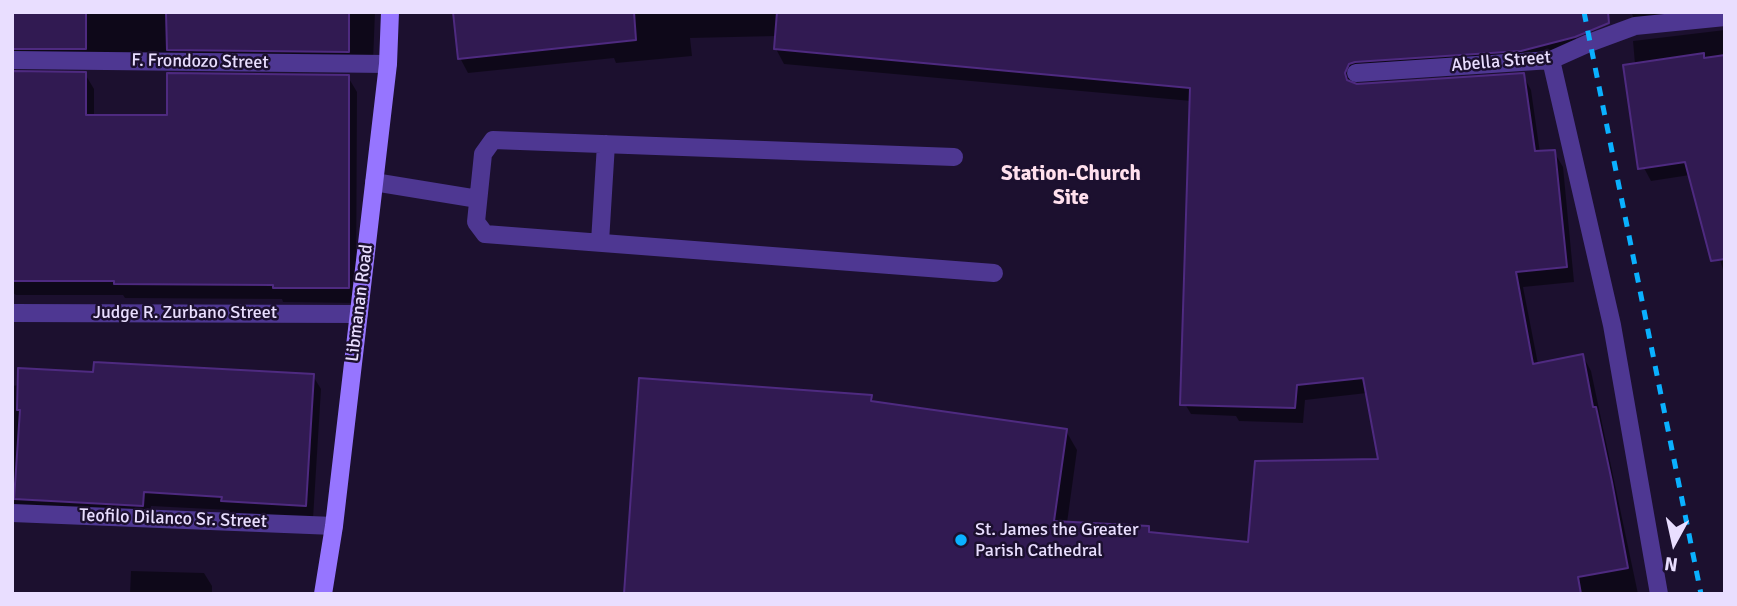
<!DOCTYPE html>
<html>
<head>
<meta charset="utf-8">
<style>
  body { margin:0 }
  #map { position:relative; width:1737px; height:606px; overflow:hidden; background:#1c102f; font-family:Signika,sans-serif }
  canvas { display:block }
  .frame { position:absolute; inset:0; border:14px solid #e9deff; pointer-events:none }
  .north { position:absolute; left:1639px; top:508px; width:70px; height:70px; -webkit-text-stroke:5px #1c102f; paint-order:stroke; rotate:188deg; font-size:19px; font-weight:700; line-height:28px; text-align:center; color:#e9deff }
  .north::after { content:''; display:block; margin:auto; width:24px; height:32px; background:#e9deff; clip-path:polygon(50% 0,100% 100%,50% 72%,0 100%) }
</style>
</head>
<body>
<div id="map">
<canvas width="1737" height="606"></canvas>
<div class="frame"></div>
<div class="north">N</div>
</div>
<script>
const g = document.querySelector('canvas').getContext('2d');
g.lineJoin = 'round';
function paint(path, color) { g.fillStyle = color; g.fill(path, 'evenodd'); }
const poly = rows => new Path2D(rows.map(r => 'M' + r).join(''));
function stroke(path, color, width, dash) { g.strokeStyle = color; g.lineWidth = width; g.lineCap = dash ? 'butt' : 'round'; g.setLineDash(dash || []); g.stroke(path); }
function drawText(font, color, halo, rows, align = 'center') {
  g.font = font + ' Signika,sans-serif'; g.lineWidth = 5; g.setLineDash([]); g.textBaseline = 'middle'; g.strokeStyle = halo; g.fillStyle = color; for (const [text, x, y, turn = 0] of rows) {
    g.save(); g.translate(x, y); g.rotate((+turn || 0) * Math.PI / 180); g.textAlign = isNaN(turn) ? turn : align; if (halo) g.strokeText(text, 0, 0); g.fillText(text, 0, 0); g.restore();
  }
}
const shadow = poly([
  [12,12,375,12,373,62,177,65,170,53,93,53,12,68],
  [455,12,1570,12,1579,53,1364,76,1354,85,1523,75,1531,90,1540,153,1554,152,1563,167,1574,282,1523,287,1538,364,1583,356,1591,371,1638,594,1221,594,1249,544,1381,461,1367,393,1305,400,1303,423,1239,421,1236,416,1191,414,1182,399,1191,101,784,64,776,49,777,36,690,38,692,56,616,63,614,58,468,73,460,58],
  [1631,12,1725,12,1639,29],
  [1725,30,1725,277,1711,227,1690,175,1651,181,1644,168,1633,41],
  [12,73,85,74,94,89,94,116,169,117,348,77,357,92,356,303,283,302,282,299,125,298,123,295,16,295,12,292],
  [95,374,313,376,321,389,313,519,231,514,229,510,151,506,150,519,12,512,12,386],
  [871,396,875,404,1066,431,1077,450,1067,523,1148,528,1159,547,626,594],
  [131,571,204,573,212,586,212,594,130,594]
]);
const building = poly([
  [13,12,86,12,86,49,13,49,13,12],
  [166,12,349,12,349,52,167,50,166,12],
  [453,12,634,12,636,40,458,59,453,12],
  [777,12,1608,12,1609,23,1575,37,1521,51,1355,62,1349,64,1345,73,1347,80,1357,84,1524,73,1535,151,1555,150,1567,267,1516,272,1533,364,1583,354,1593,407,1596,407,1612,482,1628,568,1578,577,1581,594,624,594,639,378,872,395,871,401,1067,429,1054,521,1149,526,1149,532,1248,542,1255,461,1378,459,1363,378,1297,385,1295,408,1180,405,1190,88,774,49,777,12],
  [1704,53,1704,58,1725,55,1725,259,1711,261,1685,162,1638,169,1623,65,1704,53],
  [13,71,86,72,86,115,167,115,167,73,349,75,349,288,273,288,273,285,114,284,114,281,12,281,13,71],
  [94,362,314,374,306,506,221,501,222,497,144,492,143,506,14,499,20,410,17,410,18,368,93,372,94,362]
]);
const lane = poly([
  [954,157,493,140,483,154,476,222,485,234,994,273],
  [374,182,478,199],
  [600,242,606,144]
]);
const street = poly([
  [12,60,388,64],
  [1551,60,1612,325,1659,594],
  [1356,73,1551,60,1589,43,1635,26,1725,17],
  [12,313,359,314],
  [12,513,334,526]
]);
const secondary = poly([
  [323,594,334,526,388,64,390,12]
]);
const rail = poly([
  [1584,12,1701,594]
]);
const markers = [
  [961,540,7,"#0ab1ff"]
];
const streetNames = [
  ["F. Frondozo Street",200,62,1],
  ["Abella Street",1501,62,-5],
  ["Libmanan Road",360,303,-83],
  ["Judge R. Zurbano Street",185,313],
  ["Teofilo Dilanco Sr. Street",173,519,2]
];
const poiNames = [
  ["St. James the Greater",975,530],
  ["Parish Cathedral",975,551]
];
const quarterNames = [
  ["Station-Church",1071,174],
  ["Site",1071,198]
];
paint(shadow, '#0007');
paint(building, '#311a52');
stroke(building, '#4e2a80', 2);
stroke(lane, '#4e3792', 18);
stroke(street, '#4e3792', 18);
stroke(secondary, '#9675ff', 18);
stroke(rail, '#0ab1ff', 5, [10, 9]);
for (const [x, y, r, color] of markers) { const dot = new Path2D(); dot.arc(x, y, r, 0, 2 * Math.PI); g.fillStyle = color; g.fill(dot); stroke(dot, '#1c102f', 2.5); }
drawText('18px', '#e9deff', '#1c102f', streetNames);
drawText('18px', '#e9deff', '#1c102f', poiNames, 'left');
drawText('bold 21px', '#ffe0ed', '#1c102f', quarterNames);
</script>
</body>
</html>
